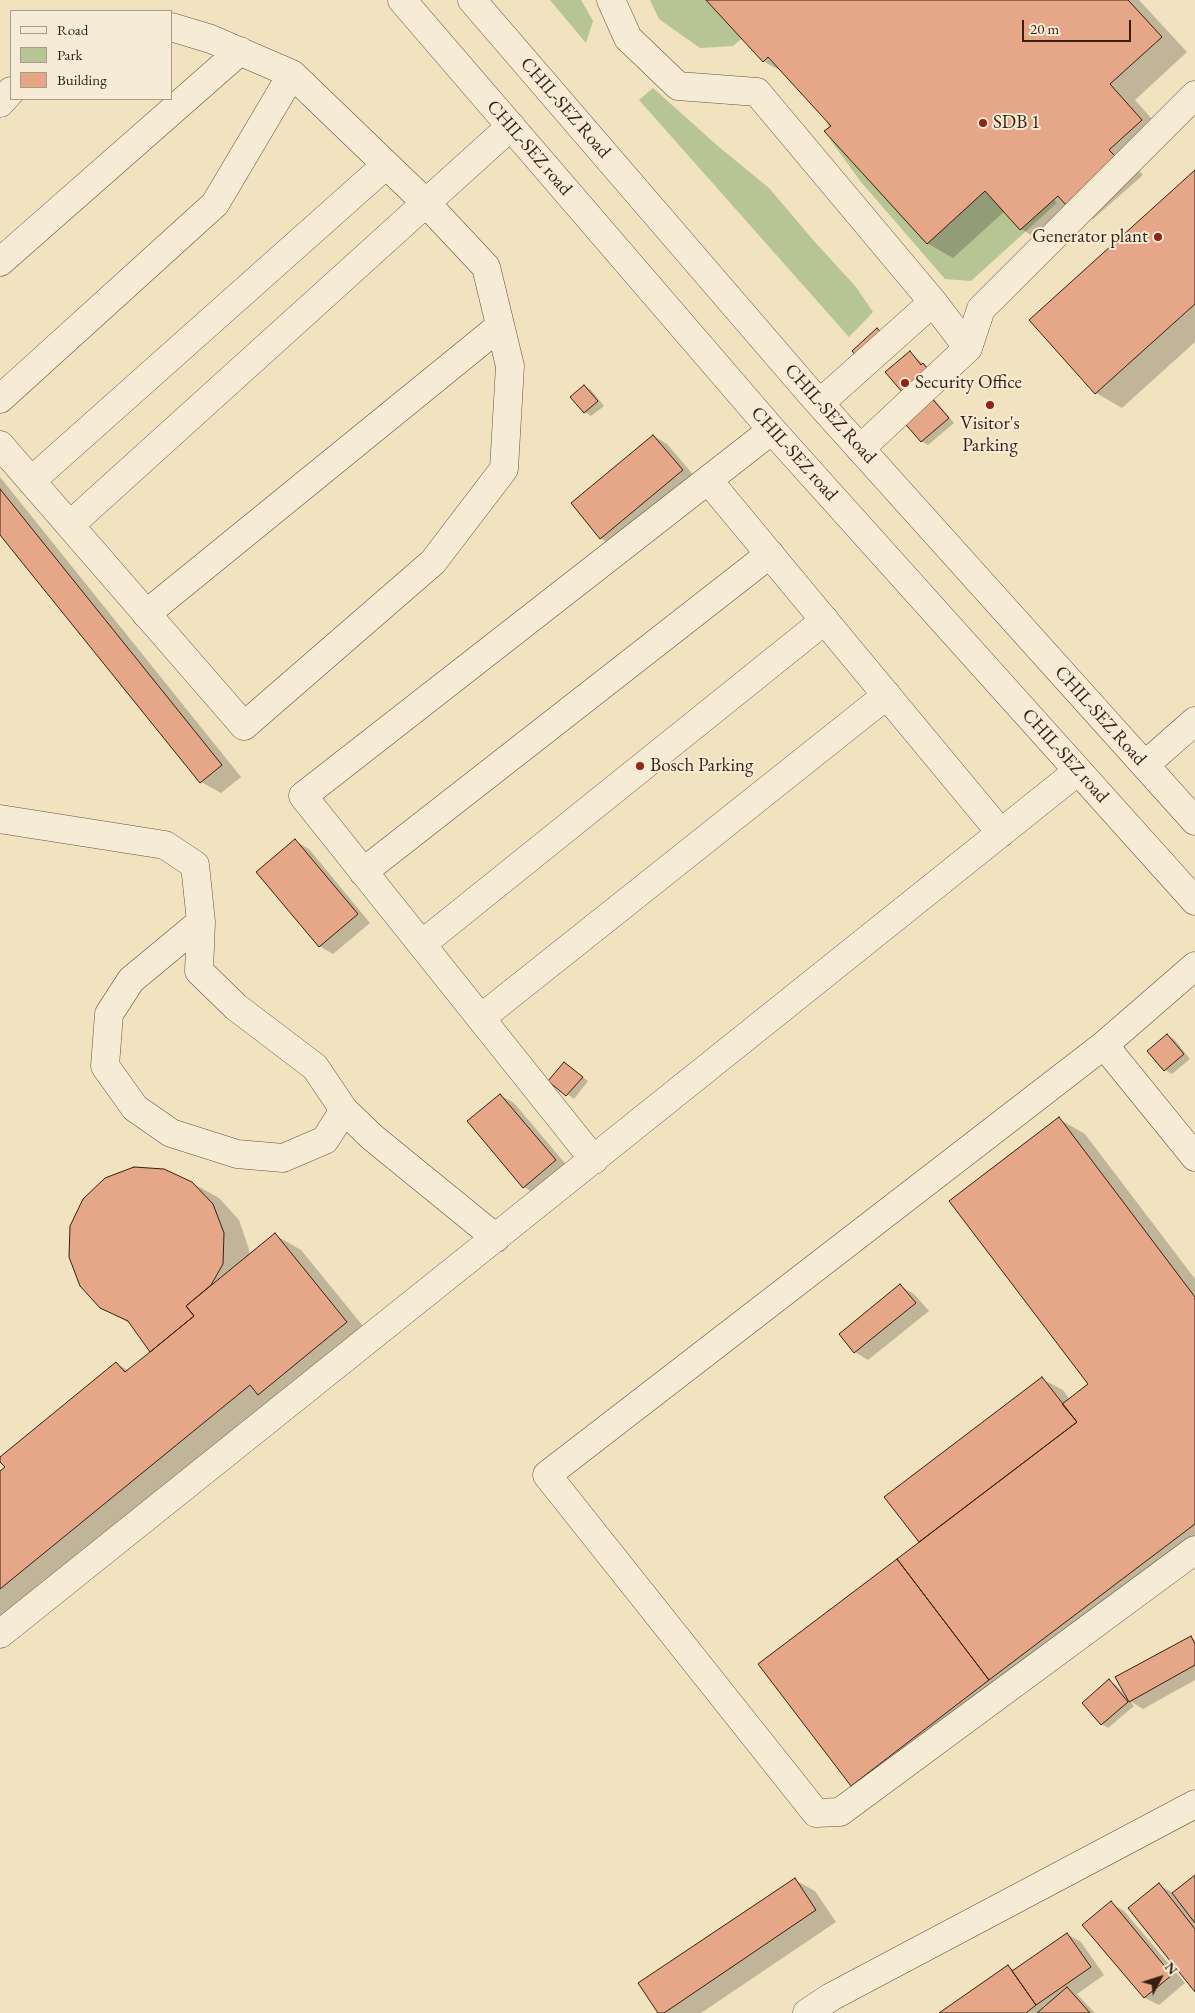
<!DOCTYPE html>
<html>
<head>
<meta charset="utf-8">
<style>
  body { margin:0 }
  #map { position:relative; width:1195px; height:2013px; overflow:hidden; background:#f1e2c0; font-family:"EB Garamond",serif }
  canvas { display:block }
  .legend { position:absolute; left:10px; top:10px; width:162px; height:90px; box-sizing:border-box; background:#f6ecd6; border:1px solid #aa9a87; margin:0; padding:6px 9px; list-style:none; font-size:15px; color:#371f11 }
  .legend li { display:flex; align-items:center; gap:10px; height:25px }
  .legend b { width:25px; border:1px solid #aa9a87 }
  .north { position:absolute; left:1135px; top:1953px; width:50px; height:50px; -webkit-text-stroke:4px #f6ecd6; paint-order:stroke; rotate:50deg; font-size:14px; font-weight:700; line-height:20px; text-align:center; color:#371f11 }
  .north::after { content:''; display:block; margin:auto; width:18px; height:22px; background:#371f11; clip-path:polygon(50% 0,100% 100%,50% 72%,0 100%) }
  .scale { position:absolute; left:1022px; top:20px; width:109px; height:22px; box-sizing:border-box; border:2px solid #371f11; border-top:0; padding-left:6px; font-size:15px; line-height:18px; white-space:nowrap; color:#371f11; -webkit-text-stroke:4px #f6ecd6; paint-order:stroke }
</style>
</head>
<body>
<div id="map">
<canvas width="1195" height="2013"></canvas>
<ul class="legend">
<li><b style="height:6px;background:#f6ecd6"></b>Road</li>
<li><b style="height:14px;background:#b7c494"></b>Park</li>
<li><b style="height:14px;background:#e6a788"></b>Building</li>
</ul>
<div class="north">N</div>
<div class="scale">20 m</div>
</div>
<script>
const g = document.querySelector('canvas').getContext('2d');
g.lineJoin = 'round';
function paint(path, color) { g.fillStyle = color; g.fill(path, 'evenodd'); }
const poly = rows => new Path2D(rows.map(r => 'M' + r).join(''));
function stroke(path, color, width, dash) { g.strokeStyle = color; g.lineWidth = width; g.lineCap = dash ? 'butt' : 'round'; g.setLineDash(dash || []); g.stroke(path); }
function drawText(font, color, halo, rows, align = 'center') {
  g.font = font + ' "EB Garamond",serif'; g.lineWidth = 4; g.setLineDash([]); g.textBaseline = 'middle'; g.strokeStyle = halo; g.fillStyle = color; for (const [text, x, y, turn = 0] of rows) {
    g.save(); g.translate(x, y); g.rotate((+turn || 0) * Math.PI / 180); g.textAlign = isNaN(turn) ? turn : align; if (halo) g.strokeText(text, 0, 0); g.fillText(text, 0, 0); g.restore();
  }
}
const green = poly([
  [550,0,581,0,593,21,586,43],
  [650,0,772,0,753,29,733,46,700,48,659,19],
  [653,88,719,147,769,188,814,241,856,287,873,312,849,337,639,100],
  [826,117,1021,158,1057,203,971,281,945,279,861,182,831,141]
]);
const shadow = poly([
  [708,0,1139,0,1187,52,1135,100,1167,136,1134,165,1143,175,1093,219,1082,213,1047,244,1021,229,1005,211,953,258,927,243,833,126,786,74,763,61],
  [1195,172,1195,342,1122,408,1096,393],
  [910,353,930,369,910,396],
  [584,386,591,390,604,406,591,416,585,412,572,397],
  [929,396,935,400,954,423,928,445,921,441],
  [654,436,667,444,696,478,614,546,600,538],
  [0,477,241,777,221,793,201,782,0,533],
  [295,841,309,849,370,923,333,954,319,946],
  [1167,1035,1174,1039,1190,1059,1172,1074,1165,1070,1149,1051],
  [564,1063,588,1081,574,1099,550,1080],
  [500,1095,514,1103,569,1168,537,1195,524,1187],
  [1059,1119,1085,1134,1195,1279,1195,1559,877,1800,851,1785,921,1542,920,1541,1042,1379,1063,1390,1070,1400,1090,1385],
  [192,1183,219,1198,239,1220,249,1249,249,1256,275,1235,301,1250,372,1337,0,1625,0,1472,6,1467,0,1458,117,1364,129,1371,151,1352,131,1324,101,1307],
  [900,1286,914,1294,929,1311,868,1360,855,1352,840,1335],
  [1190,1638,1195,1640,1195,1680,1143,1709,1130,1701,1134,1706,1108,1728,1102,1724,1109,1681,1116,1685,1126,1697],
  [1195,1876,1195,1990,1159,1885,1173,1893],
  [795,1880,815,1891,836,1922,701,2013,660,2013],
  [1111,1903,1124,1911,1185,1983,1159,2005,1145,1998,1084,1925],
  [1067,1934,1081,1942,1104,1975,1077,1994,1095,2013,941,2013,1008,1966,1015,1971]
]);
const building = poly([
  [706,0,1128,0,1162,37,1110,84,1142,120,1109,150,1118,159,1066,205,1058,196,1020,230,985,191,927,244,824,131,831,126,768,57,763,62,706,0],
  [1195,170,1195,304,1095,394,1029,320,1195,170],
  [877,328,893,345,868,369,852,351,877,328],
  [910,351,921,365,923,363,929,371,903,393,885,372,910,351],
  [584,385,598,401,584,413,570,397,584,385],
  [928,394,949,418,921,442,900,418,928,394],
  [653,435,683,470,600,539,571,503,653,435],
  [0,489,222,765,200,783,0,535,0,489],
  [295,839,358,914,319,947,256,872,295,839],
  [1167,1034,1184,1054,1164,1071,1147,1051,1167,1034],
  [564,1062,583,1077,566,1096,548,1081,564,1062],
  [500,1094,556,1160,523,1188,467,1121,500,1094],
  [1059,1117,1195,1297,1195,1524,989,1680,897,1559,1077,1422,1062,1404,1088,1384,949,1201,1059,1117],
  [134,1167,164,1169,192,1182,213,1204,224,1233,223,1264,211,1285,186,1306,194,1316,150,1352,128,1321,100,1308,80,1286,69,1257,70,1226,83,1199,105,1178,134,1167],
  [275,1233,347,1322,258,1395,250,1385,0,1589,0,1471,5,1467,0,1462,0,1457,116,1362,125,1372,150,1352,194,1316,186,1306,275,1233],
  [900,1284,916,1303,854,1353,839,1334,900,1284],
  [1042,1377,1077,1422,919,1542,884,1497,1042,1377],
  [897,1559,989,1680,851,1786,758,1664,897,1559],
  [1191,1636,1195,1644,1195,1665,1129,1702,1115,1677,1191,1636],
  [1109,1679,1128,1702,1101,1725,1082,1703,1109,1679],
  [1195,1875,1195,1923,1172,1893,1195,1875],
  [795,1878,816,1910,664,2013,658,2013,638,1983,795,1878],
  [1159,1883,1195,1929,1195,1992,1128,1908,1159,1883],
  [1111,1901,1172,1975,1144,1998,1082,1925,1111,1901],
  [1067,1933,1091,1967,1036,2005,1012,1971,1067,1933],
  [1008,1965,1036,2005,1026,2013,939,2013,1008,1965],
  [1067,1987,1090,2013,1037,2013,1067,1987]
]);
const minor = poly([
  [402,0,772,430,1195,901],
  [472,0,812,395,1195,821],
  [611,0,628,38,678,86,757,92,933,302,820,403],
  [0,103,11,91],
  [0,262,240,51],
  [933,302,968,348],
  [0,399,215,204,292,74],
  [0,445,244,726,433,562,504,469,510,366,486,267,426,203,292,74,211,39,171,27],
  [860,449,968,348,981,309,1195,95],
  [708,480,1001,833],
  [31,481,386,165],
  [70,525,511,126],
  [146,614,500,326],
  [1145,765,1195,721],
  [0,819,165,845,195,865,201,922,199,971,236,1007,315,1067,344,1110,372,1137,496,1238],
  [363,872,770,554],
  [201,922,131,980,109,1014,105,1066,135,1108,171,1133,237,1154,283,1158,325,1140,344,1110],
  [422,944,825,620],
  [1195,966,1104,1045,547,1475,816,1813,840,1812,1195,1550],
  [481,1018,887,695],
  [1104,1045,1195,1157],
  [594,1160,303,796,772,430],
  [0,1634,1078,771],
  [807,2013,831,1997,1195,1804]
]);
const markers = [
  [983,123,5,"#8f2418"],
  [1158,237,5,"#8f2418"],
  [905,383,5,"#8f2418"],
  [990,405,5,"#8f2418"],
  [640,766,5,"#8f2418"]
];
const streetNames = [
  ["CHIL-SEZ Road",565,108,49],
  ["CHIL-SEZ road",529,148,49],
  ["CHIL-SEZ Road",830,414,48],
  ["CHIL-SEZ road",794,454,48],
  ["CHIL-SEZ Road",1100,716,48],
  ["CHIL-SEZ road",1065,756,48]
];
const poiNames = [
  ["SDB 1",993,123],
  ["Generator plant",1148,237,"right"],
  ["Security Office",915,383],
  ["Visitor's",990,424,"center"],
  ["Parking",990,446,"center"],
  ["Bosch Parking",650,766]
];
paint(green, '#b7c494');
paint(shadow, '#0003');
paint(building, '#e6a788');
stroke(building, '#371f11', 1);
stroke(minor, '#66503d', 29);
stroke(minor, '#f6ecd6', 28);
for (const [x, y, r, color] of markers) { const dot = new Path2D(); dot.arc(x, y, r, 0, 2 * Math.PI); g.fillStyle = color; g.fill(dot); stroke(dot, '#f6ecd6', 2); }
drawText('19px', '#371f11', '#f6ecd6', streetNames);
drawText('19px', '#371f11', '#f6ecd6', poiNames, 'left');
</script>
</body>
</html>
